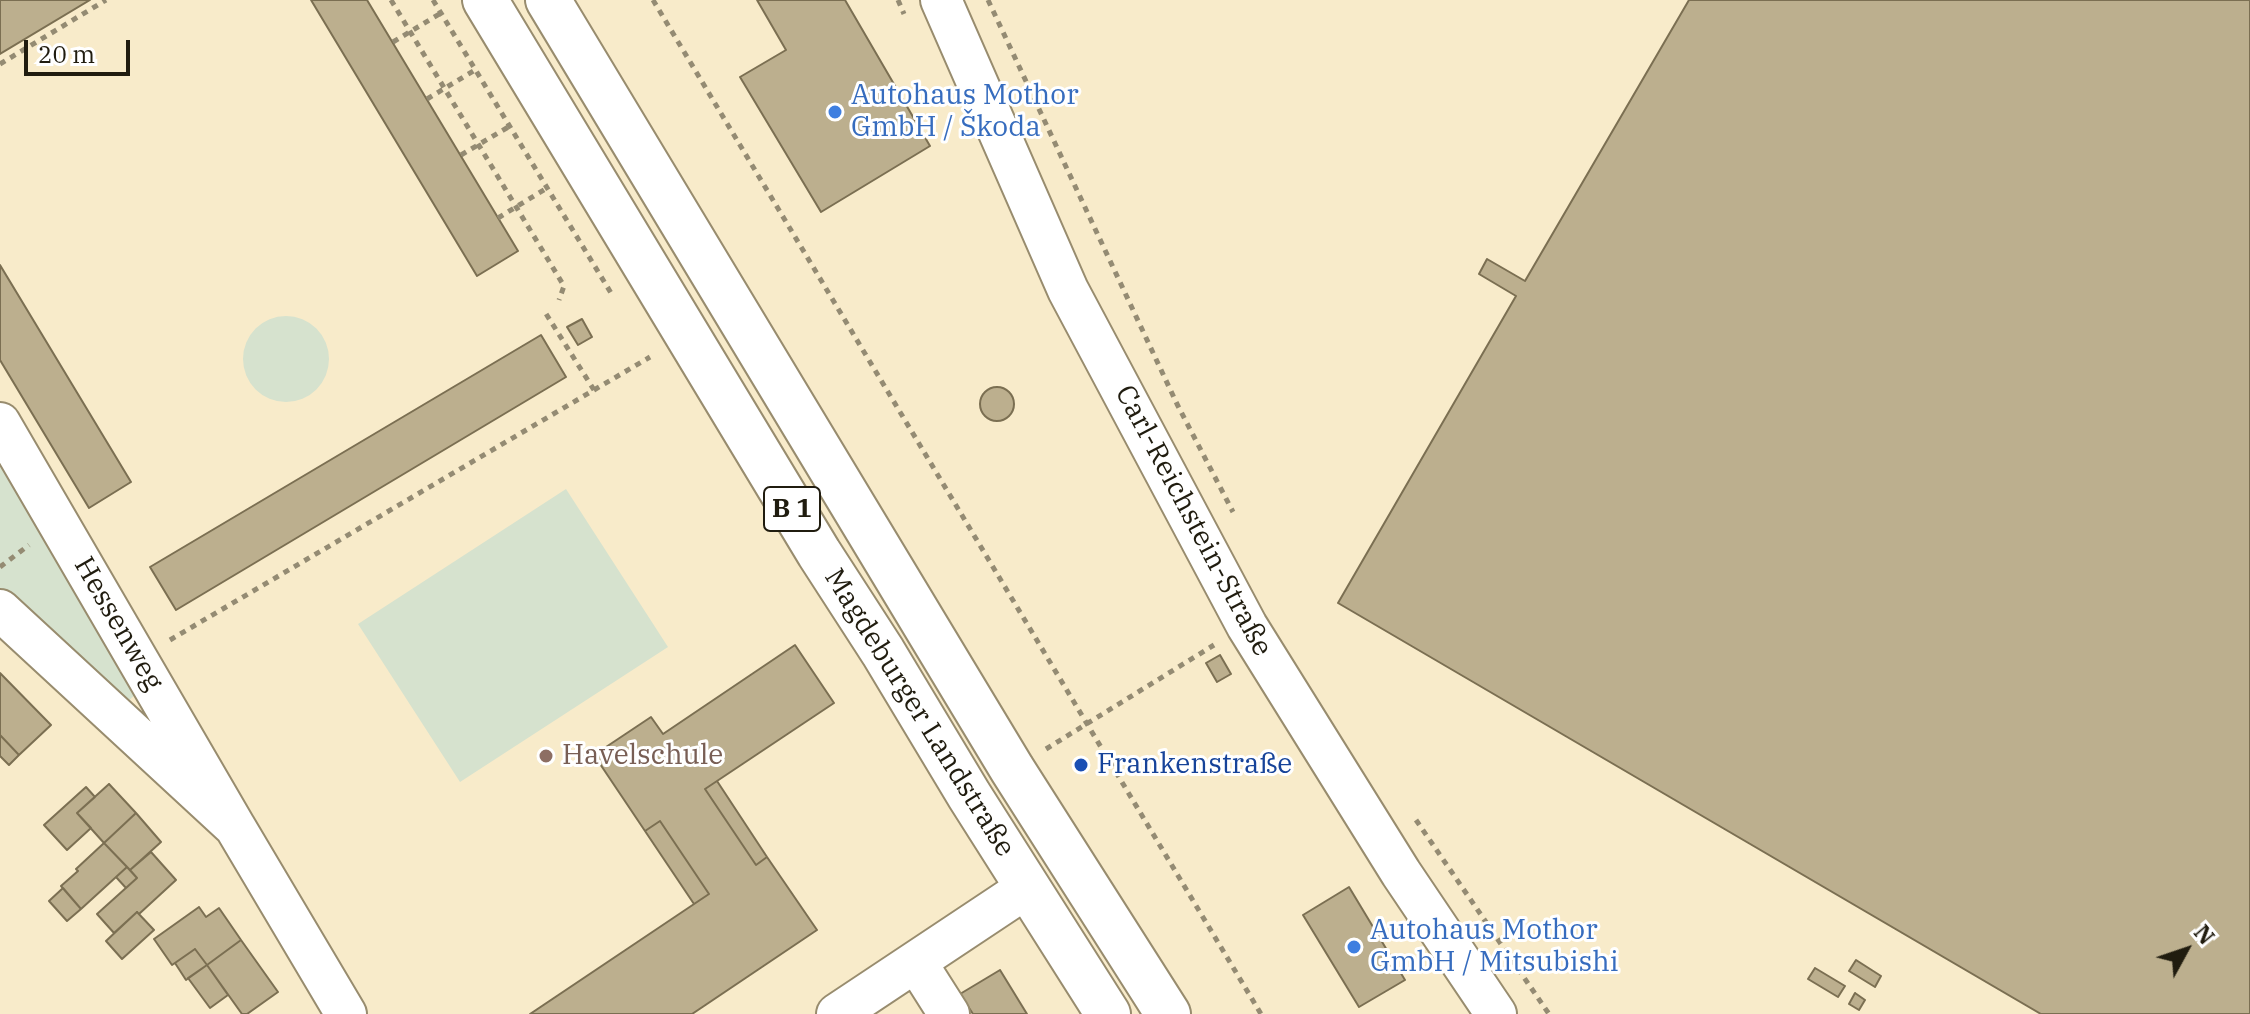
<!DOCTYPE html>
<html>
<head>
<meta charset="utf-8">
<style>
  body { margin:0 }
  #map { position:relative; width:2250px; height:1014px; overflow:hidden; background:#f8ebca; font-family:"IBM Plex Serif",serif }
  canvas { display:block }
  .north { position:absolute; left:2146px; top:910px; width:80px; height:80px; -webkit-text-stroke:6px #fff; paint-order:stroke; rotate:50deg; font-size:22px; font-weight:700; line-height:32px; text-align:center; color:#201c0f }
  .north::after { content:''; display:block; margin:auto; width:28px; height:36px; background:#201c0f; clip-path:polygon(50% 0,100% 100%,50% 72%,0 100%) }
  .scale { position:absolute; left:24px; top:40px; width:106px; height:36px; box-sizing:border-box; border:4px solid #201c0f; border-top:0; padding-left:10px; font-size:24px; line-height:28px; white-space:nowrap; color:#201c0f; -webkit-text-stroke:6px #fff; paint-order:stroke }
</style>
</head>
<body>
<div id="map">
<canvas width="2250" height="1014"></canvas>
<div class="north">N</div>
<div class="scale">20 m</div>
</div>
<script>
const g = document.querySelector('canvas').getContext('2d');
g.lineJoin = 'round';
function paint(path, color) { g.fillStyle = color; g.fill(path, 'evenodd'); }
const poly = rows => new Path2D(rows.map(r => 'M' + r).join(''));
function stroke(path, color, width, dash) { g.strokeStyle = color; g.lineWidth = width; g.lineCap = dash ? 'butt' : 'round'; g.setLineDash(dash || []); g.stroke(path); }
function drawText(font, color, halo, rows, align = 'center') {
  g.font = font + ' "IBM Plex Serif",serif'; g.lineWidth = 6; g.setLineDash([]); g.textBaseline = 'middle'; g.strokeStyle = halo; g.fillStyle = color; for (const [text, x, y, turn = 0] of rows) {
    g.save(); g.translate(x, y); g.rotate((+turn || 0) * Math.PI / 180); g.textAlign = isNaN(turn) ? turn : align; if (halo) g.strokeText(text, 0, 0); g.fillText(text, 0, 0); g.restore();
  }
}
const green = poly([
  '243 359a43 43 0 1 1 86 0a43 43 0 1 1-86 0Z',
  [0,450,141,689,121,708,0,593],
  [566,489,668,647,460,782,358,624]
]);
const building = poly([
  [0,0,90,0,0,54,0,0],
  [311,0,367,0,518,251,477,276,311,0],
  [757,0,845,0,930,146,821,212,740,77,786,50,757,0],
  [1689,0,2250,0,2250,1014,2041,1014,1338,603,1516,296,1479,274,1487,259,1525,281,1689,0],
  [0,265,131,482,89,508,0,360,0,265],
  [582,319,592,337,578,345,567,327,582,319],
  [541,335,566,377,176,610,150,567,541,335],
  '980 404a17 17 0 1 1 34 0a17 17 0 1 1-34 0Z',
  [795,645,834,703,705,789,756,865,767,857,817,930,692,1014,530,1014,709,894,660,821,645,831,594,755,651,717,663,734,795,645],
  [1220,655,1231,674,1217,682,1206,663,1220,655],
  [0,673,51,725,19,755,0,735,0,673],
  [0,735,19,755,9,765,0,756,0,735],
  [717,781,767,857,756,865,705,789,717,781],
  [109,784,136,813,104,843,77,813,109,784],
  [86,787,95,797,77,813,91,828,67,850,44,825,86,787],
  [136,813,161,842,130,870,104,843,136,813],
  [660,821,709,894,694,904,645,831,660,821],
  [104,843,127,867,81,909,61,886,78,871,76,869,104,843],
  [151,852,176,880,139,914,137,912,114,933,97,914,137,878,130,870,151,852],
  [127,867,137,878,126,888,116,877,127,867],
  [1349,887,1405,980,1359,1007,1303,915,1349,887],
  [63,888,81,909,67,921,49,901,63,888],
  [199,907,206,917,219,908,241,940,207,965,195,949,172,965,154,939,199,907],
  [137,912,154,930,122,959,106,941,137,912],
  [241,940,278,992,247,1014,242,1014,207,965,241,940],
  [195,949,207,965,186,980,175,963,195,949],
  [1856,960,1881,976,1875,987,1849,971,1856,960],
  [207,965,228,995,210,1008,188,978,207,965],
  [1815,968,1845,986,1838,997,1808,979,1815,968],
  [1000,970,1027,1014,973,1014,960,994,1000,970],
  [1855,993,1865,1000,1859,1010,1849,1004,1855,993]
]);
const path = poly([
  [391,0,564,286,559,300],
  [433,0,611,293],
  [653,0,1261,1014],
  [898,0,904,14],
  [988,0,1177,404,1233,512],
  [393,42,441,13],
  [0,64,106,0],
  [427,99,475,70],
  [461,155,510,126],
  [498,218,547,188],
  [594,390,650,357],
  [0,567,29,545],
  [170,640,594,390,543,309],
  [1046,749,1214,645],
  [1416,820,1549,1014]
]);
const minor = poly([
  [941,0,1068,290,1247,626,1401,873,1496,1014],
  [0,423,235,827,0,610],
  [235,827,346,1014],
  [916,962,949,1014],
  [837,1014,1028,887]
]);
const major = poly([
  [485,0,819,553,883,652,969,795,1108,1014],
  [548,0,1012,769,1168,1014]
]);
const markers = [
  [835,112,8,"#3f7fe0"],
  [546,756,8,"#8d6e63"],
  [1081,765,8,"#1a4fb4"],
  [1354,947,8,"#3f7fe0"]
];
const shields = [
  [792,509,56]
];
const shieldNames = [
  ["B 1",792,509]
];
const shopNames = [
  ["Autohaus Mothor",851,96],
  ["GmbH / Škoda",851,128],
  ["Autohaus Mothor",1370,931],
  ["GmbH / Mitsubishi",1370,963]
];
const streetNames = [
  ["Carl-Reichstein-Straße",1193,521,62],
  ["Hessenweg",118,624,60],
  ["Magdeburger Landstraße",919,713,58]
];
const educationNames = [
  ["Havelschule",562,756]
];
const transitNames = [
  ["Frankenstraße",1097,765]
];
paint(green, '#d6e2ce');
paint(building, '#bcaf8e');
stroke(building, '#7b6f52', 2);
stroke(minor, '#988c6e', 44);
stroke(major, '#988c6e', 48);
stroke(path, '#948b73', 5, [6, 6]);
stroke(minor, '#fff', 40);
stroke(major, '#fff', 44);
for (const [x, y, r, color] of markers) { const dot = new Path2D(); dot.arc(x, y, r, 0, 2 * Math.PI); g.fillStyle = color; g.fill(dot); stroke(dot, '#fff', 3); }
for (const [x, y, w] of shields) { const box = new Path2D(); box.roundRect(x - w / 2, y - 22, w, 44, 6); g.fillStyle = '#fff'; g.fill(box); stroke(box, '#201c0f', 2); }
drawText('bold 26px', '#201c0f', null, shieldNames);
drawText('28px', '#366cbe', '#fff', shopNames, 'left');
drawText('28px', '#201c0f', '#fff', streetNames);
drawText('28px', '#785e54', '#fff', educationNames, 'left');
drawText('28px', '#164399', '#fff', transitNames, 'left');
</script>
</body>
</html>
